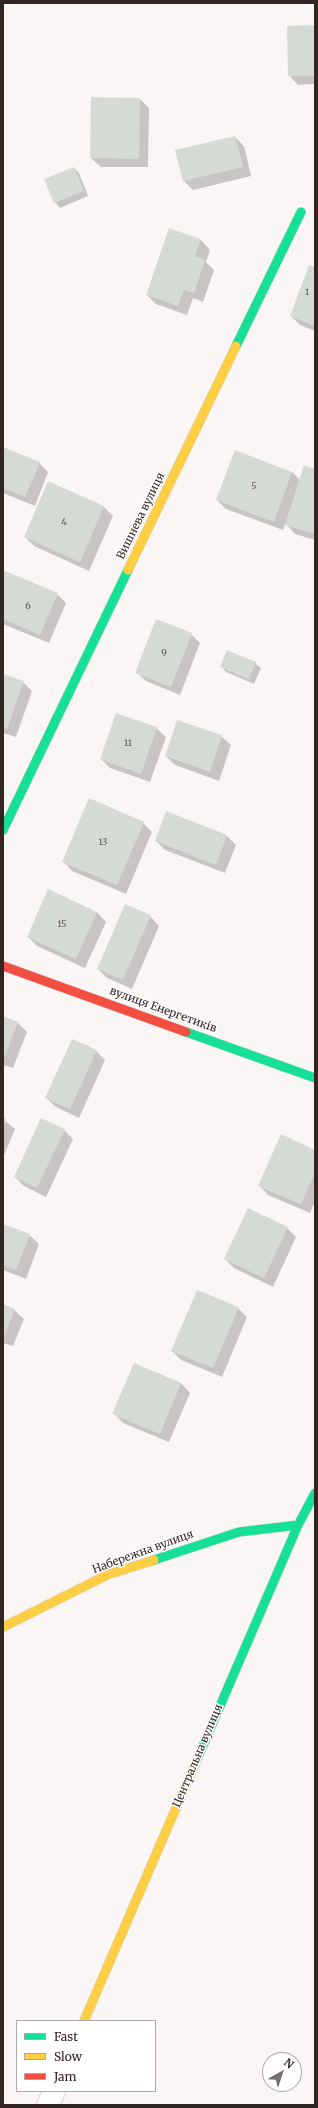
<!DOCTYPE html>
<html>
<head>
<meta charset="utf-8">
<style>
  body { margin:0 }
  #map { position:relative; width:318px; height:2108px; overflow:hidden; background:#fbf6f6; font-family:Merriweather,serif }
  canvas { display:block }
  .frame { position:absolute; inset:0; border:4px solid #332524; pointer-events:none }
  .legend { position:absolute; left:16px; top:2020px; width:140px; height:72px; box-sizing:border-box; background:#fff; border:1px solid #ada8a7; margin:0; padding:5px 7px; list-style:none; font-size:12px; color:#332524 }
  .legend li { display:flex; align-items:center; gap:8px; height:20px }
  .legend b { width:20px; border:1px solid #ada8a7 }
  .north { position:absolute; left:262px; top:2052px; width:40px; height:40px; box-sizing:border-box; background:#fff; border:1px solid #ada8a7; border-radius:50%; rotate:39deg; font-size:11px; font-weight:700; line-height:16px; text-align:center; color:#332524 }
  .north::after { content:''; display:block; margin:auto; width:14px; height:18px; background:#796e6e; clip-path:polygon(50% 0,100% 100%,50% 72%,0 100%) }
</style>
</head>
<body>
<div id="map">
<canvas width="318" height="2108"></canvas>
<div class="frame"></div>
<ul class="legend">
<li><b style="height:5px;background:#16e098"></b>Fast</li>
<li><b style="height:5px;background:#ffcf43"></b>Slow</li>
<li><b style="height:5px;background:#f24e42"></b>Jam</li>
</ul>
<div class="north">N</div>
</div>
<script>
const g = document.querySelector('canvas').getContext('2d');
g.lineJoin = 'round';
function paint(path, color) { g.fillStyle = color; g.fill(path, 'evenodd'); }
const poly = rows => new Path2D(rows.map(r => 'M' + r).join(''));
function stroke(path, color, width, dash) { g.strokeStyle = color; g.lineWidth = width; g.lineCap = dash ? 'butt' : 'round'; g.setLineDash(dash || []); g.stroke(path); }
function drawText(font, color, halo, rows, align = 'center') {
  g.font = font + ' Merriweather,serif'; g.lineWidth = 3; g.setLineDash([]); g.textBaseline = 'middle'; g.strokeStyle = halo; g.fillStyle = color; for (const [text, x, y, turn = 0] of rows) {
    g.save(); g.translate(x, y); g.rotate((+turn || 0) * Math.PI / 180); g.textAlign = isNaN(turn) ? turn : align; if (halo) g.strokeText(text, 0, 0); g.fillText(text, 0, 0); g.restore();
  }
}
const shadow = poly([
  [315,26,315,84,298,85,289,75],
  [140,99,149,108,148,167,101,167,91,158],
  [235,137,244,146,251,176,193,190,184,181],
  [74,168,79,173,88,196,60,208,55,202],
  [170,229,201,240,210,250,206,262,214,270,203,302,193,298,187,315,156,304,147,295],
  [315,268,315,331,300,325,291,316],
  [3,448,39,463,48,472,35,506,3,493],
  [315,470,315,540,295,534,285,523,283,530,226,509,217,500,292,472,300,480],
  [49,483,104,507,113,516,89,571,34,546,25,537],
  [3,571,57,594,66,603,49,643,3,624],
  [191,634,200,643,180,695,146,681,136,672],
  [255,663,261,668,254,684,226,672,221,666],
  [3,675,23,682,32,691,16,737,3,733],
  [156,728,166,737,150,782,110,768,101,759],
  [221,736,231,745,219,781,175,765,166,756],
  [143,823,152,832,126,894,72,871,63,861],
  [227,836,236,845,225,873,165,850,156,841],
  [97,912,106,922,85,968,37,946,28,937],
  [150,916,159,926,132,989,107,978,98,969],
  [3,1017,18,1023,27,1032,13,1068,3,1065],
  [96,1051,105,1060,79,1118,56,1107,46,1098],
  [3,1119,15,1129,3,1158],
  [64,1130,73,1139,46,1197,24,1186,15,1177],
  [315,1151,315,1201,310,1213,268,1195,259,1185],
  [3,1225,29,1235,39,1244,26,1279,3,1270],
  [287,1228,296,1237,273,1287,234,1268,225,1259],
  [3,1305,14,1310,24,1319,13,1346,3,1343],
  [238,1308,247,1317,222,1377,181,1360,172,1351],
  [135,1364,181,1383,190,1393,169,1442,123,1423,114,1413]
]);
const building = poly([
  [315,25,315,76,288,76,287,26],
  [91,97,140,98,139,159,90,158],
  [235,136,243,167,183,181,175,150],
  [74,167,84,191,54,203,44,179],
  [169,228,201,239,195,256,205,260,194,293,184,290,178,306,146,295],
  [309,265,315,267,315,326,290,316],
  [3,447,40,462,25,497,3,488],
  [235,450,292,472,274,522,216,500],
  [304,465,315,469,315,534,285,525],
  [48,481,104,506,80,562,24,537],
  [3,570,58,593,40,635,3,619],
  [156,619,192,633,171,687,135,673],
  [227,650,256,662,249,679,220,667],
  [3,674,24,681,7,729,3,727],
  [116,713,157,727,141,774,100,759],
  [177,720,222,735,210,772,165,756],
  [89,798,144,822,117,885,62,862],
  [166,811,227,835,216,865,155,841],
  [48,889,97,912,76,959,27,937],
  [125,904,151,915,123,980,97,969],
  [3,1016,18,1022,3,1061],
  [72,1039,97,1050,70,1109,45,1098],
  [3,1118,6,1119,3,1127],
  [41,1118,65,1129,37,1188,14,1177],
  [281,1134,315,1150,315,1172,301,1204,258,1186],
  [248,1208,288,1227,264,1278,224,1259],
  [3,1224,30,1234,16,1270,3,1265],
  [197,1290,239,1307,213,1368,171,1351],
  [3,1304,15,1309,3,1340],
  [134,1363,181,1383,160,1434,112,1414]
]);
const street = poly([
  [48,2105,54,2091]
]);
const fast = poly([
  [236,346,301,212],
  [3,830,128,570],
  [186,1032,315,1078],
  [154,1560,239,1532,298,1525],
  [195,1764,298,1525,315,1493]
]);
const slow = poly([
  [128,570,236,346],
  [3,1627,107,1575,154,1560],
  [84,2021,195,1764]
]);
const jam = poly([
  [3,966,186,1032]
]);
const numberNames = [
  ["1",307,292],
  ["5",254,486],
  ["4",64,522],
  ["6",28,606],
  ["9",164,653],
  ["11",128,743],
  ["13",103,842],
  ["15",62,924]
];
const streetNames = [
  ["Вишнева вулиця",141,516,-64],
  ["вулиця Енергетиків",163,1010,20],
  ["Набережна вулиця",143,1552,-20],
  ["Центральна вулиця",198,1756,-67]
];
paint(shadow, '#0003');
paint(building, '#d6dad4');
stroke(street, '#dad2d1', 24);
stroke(fast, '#dad2d1', 10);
stroke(slow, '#dad2d1', 10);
stroke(jam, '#dad2d1', 10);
stroke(street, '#fefefe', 22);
stroke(fast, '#16e098', 9);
stroke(slow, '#ffcf43', 9);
stroke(jam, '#f24e42', 9);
drawText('9px', '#5c5250', null, numberNames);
drawText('11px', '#332524', '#fff', streetNames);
</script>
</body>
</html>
